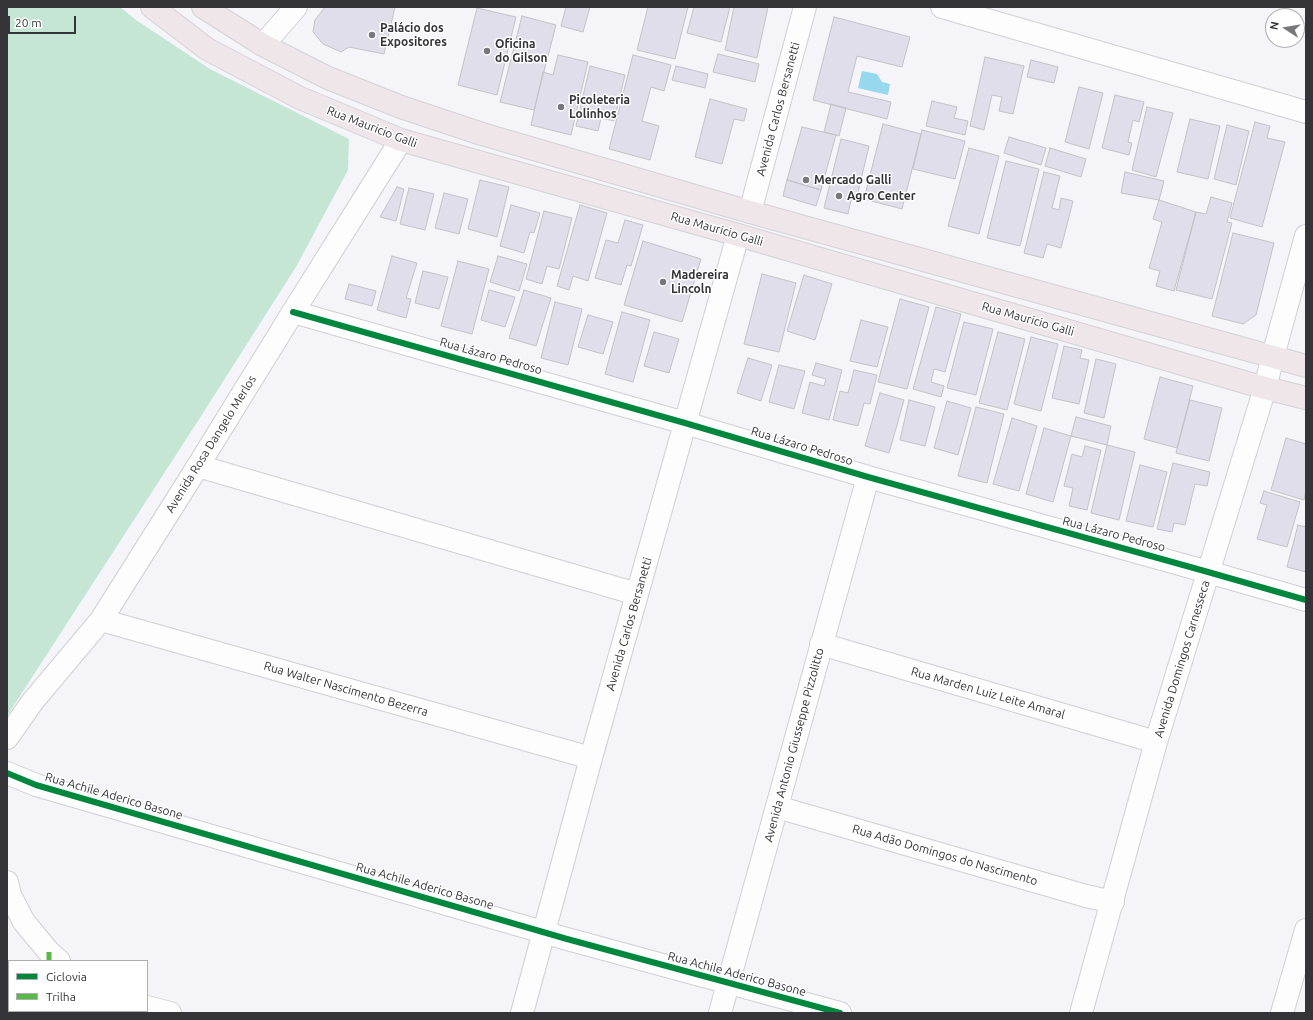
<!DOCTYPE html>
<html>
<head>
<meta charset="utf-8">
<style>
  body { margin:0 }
  #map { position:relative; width:1313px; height:1020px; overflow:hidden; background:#f4f4f9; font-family:Ubuntu,sans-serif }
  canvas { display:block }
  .frame { position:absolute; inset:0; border:8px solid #353439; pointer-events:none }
  .legend { position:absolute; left:8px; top:960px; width:140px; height:52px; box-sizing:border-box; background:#fff; border:1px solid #aeaeb0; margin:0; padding:5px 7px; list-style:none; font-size:12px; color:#353439 }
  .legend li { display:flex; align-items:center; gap:8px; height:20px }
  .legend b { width:20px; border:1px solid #aeaeb0 }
  .north { position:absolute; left:1265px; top:8px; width:40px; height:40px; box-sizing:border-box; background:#fff; border:1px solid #aeaeb0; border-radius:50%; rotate:282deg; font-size:11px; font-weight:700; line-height:16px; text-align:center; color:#353439 }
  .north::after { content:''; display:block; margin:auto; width:14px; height:18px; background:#78777c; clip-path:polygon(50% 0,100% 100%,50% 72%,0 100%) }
  .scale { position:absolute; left:8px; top:16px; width:68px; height:18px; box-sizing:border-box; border:2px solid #353439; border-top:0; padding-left:5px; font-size:12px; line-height:14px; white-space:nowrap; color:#353439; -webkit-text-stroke:3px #fff; paint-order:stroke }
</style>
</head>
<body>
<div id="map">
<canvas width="1313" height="1020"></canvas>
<div class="frame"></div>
<ul class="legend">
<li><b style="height:5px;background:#00873e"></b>Ciclovia</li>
<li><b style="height:5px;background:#58b947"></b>Trilha</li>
</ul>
<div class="north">N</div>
<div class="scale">20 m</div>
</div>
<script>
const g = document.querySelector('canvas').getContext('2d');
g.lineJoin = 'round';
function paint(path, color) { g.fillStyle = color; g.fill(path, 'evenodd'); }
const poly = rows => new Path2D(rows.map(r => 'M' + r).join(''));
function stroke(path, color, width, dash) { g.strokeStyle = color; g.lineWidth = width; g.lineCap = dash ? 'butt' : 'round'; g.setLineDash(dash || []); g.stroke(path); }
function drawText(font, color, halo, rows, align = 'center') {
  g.font = font + ' Ubuntu,sans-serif'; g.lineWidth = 3; g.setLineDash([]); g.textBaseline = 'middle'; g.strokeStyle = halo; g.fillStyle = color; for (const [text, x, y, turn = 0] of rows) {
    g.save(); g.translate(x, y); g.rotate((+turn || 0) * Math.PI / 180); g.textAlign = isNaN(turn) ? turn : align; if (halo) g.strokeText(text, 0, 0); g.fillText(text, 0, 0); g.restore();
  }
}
const green = poly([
  [7,7,120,7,136,20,210,69,349,139,348,170,296,267,196,424,7,716]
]);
const water = poly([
  [862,71,877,74,882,82,890,84,888,95,858,88]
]);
const building = poly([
  [325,7,395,7,384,54,349,47,341,52,323,44,313,32,315,20,325,7],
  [566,7,590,7,583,32,561,26,566,7],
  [648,7,688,7,675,59,637,50,648,7],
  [694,7,730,7,721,42,687,33,694,7],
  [734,7,768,7,757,58,725,50,734,7],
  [477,8,516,17,497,95,458,85,477,8],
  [522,16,556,25,534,110,500,102,522,16],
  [834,17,910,37,902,67,857,56,848,92,891,102,887,119,813,100,834,17],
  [718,54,759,64,755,82,713,72,718,54],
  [558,55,588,62,571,135,531,125,543,72,553,75,558,55],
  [633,55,671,65,664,91,651,87,642,121,659,126,650,160,609,149,633,55],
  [985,57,1024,66,1013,114,999,111,1002,97,992,95,984,130,970,126,985,57],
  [1031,60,1058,67,1054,83,1027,77,1031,60],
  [590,66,625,75,614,121,601,118,598,131,576,126,590,66],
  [676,66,708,74,705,88,672,80,676,66],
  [1079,87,1103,93,1089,149,1065,142,1079,87],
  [1115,95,1144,102,1139,122,1133,120,1128,142,1132,143,1129,155,1102,148,1115,95],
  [710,99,747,109,744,121,734,119,722,164,695,157,710,99],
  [932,101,957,107,954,118,968,121,965,135,926,126,932,101],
  [831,104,846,108,839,136,824,132,831,104],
  [1147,107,1173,113,1156,177,1132,170,1147,107],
  [1190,119,1220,126,1208,179,1177,172,1190,119],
  [1255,122,1270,126,1267,138,1285,142,1262,227,1230,218,1255,122],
  [883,124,921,134,902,209,864,199,883,124],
  [1227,125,1249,131,1236,185,1214,179,1227,125],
  [802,127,836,135,821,190,787,180,802,127],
  [922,130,965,141,955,179,913,169,922,130],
  [1009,137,1046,148,1041,165,1004,153,1009,137],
  [841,139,869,146,856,201,851,200,848,214,824,208,841,139],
  [969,148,999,156,979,234,948,226,969,148],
  [1050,148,1086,159,1081,177,1045,166,1050,148],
  [1006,161,1039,169,1020,246,987,238,1006,161],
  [1044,172,1060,176,1052,208,1059,210,1061,198,1073,201,1061,248,1047,244,1043,258,1024,253,1044,172],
  [1125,172,1164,181,1159,200,1121,193,1125,172],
  [480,180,509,187,497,237,468,229,480,180],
  [787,180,821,190,816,206,783,196,787,180],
  [397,187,404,189,396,221,380,217,397,187],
  [409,188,434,194,425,230,400,224,409,188],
  [444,193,468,199,459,234,435,228,444,193],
  [1211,197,1232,203,1227,222,1232,223,1212,299,1176,290,1196,212,1206,214,1211,197],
  [1159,200,1196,212,1174,291,1156,286,1160,271,1149,268,1162,222,1153,219,1159,200],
  [511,205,540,213,534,233,530,232,524,253,500,246,511,205],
  [580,205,607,213,588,281,573,276,569,290,557,286,580,205],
  [544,211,572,218,559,269,547,266,542,284,526,279,544,211],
  [625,220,643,225,631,266,627,265,621,285,595,278,606,240,618,243,625,220],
  [1233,233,1274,243,1256,315,1243,324,1212,316,1233,233],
  [643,241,701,259,682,322,624,305,643,241],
  [392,256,417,263,406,298,411,299,406,318,377,310,392,256],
  [498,256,527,264,519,291,490,282,498,256],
  [458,261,489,269,472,334,441,326,458,261],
  [423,271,448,277,439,309,415,303,423,271],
  [762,274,796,283,779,352,744,344,762,274],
  [804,275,832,284,815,340,787,331,804,275],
  [349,284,376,291,372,306,345,299,349,284],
  [489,290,515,297,505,327,481,320,489,290],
  [524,290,551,298,536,346,509,338,524,290],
  [900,299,929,307,907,389,878,382,900,299],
  [555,302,582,309,568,365,541,358,555,302],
  [936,307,961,314,945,372,934,369,931,382,944,386,941,397,913,389,936,307],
  [622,312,650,320,633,382,605,374,622,312],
  [588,315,613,322,603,354,578,347,588,315],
  [861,320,888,327,877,367,850,361,861,320],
  [964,322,993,329,976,395,947,388,964,322],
  [654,332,679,339,669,373,644,366,654,332],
  [998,332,1025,339,1007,410,979,403,998,332],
  [1031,337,1058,344,1041,411,1014,404,1031,337],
  [1064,346,1082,350,1080,358,1089,360,1079,404,1052,398,1064,346],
  [748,358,772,365,761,401,737,393,748,358],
  [1096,359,1116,364,1104,418,1084,413,1096,359],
  [816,363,842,370,829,420,802,413,810,382,824,386,826,379,812,375,816,363],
  [779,365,805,371,794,409,769,402,779,365],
  [854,370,877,375,870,404,864,403,858,426,833,420,840,391,848,393,854,370],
  [1160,377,1193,386,1177,448,1144,439,1160,377],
  [880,393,904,400,889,453,865,446,880,393],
  [909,400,935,407,925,446,900,440,909,400],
  [1190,400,1222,408,1209,461,1176,453,1190,400],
  [947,401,971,408,958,455,934,448,947,401],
  [976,407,1004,414,987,483,958,476,976,407],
  [1076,417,1111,426,1107,445,1071,436,1076,417],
  [1012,418,1037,426,1019,491,993,484,1012,418],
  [1044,428,1071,436,1053,502,1026,494,1044,428],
  [1286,438,1306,444,1306,491,1304,500,1271,490,1286,438],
  [1107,445,1135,452,1119,520,1091,513,1107,445],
  [1085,446,1101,450,1087,510,1069,506,1073,488,1064,486,1072,454,1082,457,1085,446],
  [1173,463,1210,472,1207,486,1195,484,1185,525,1174,523,1172,532,1157,529,1173,463],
  [1140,465,1167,472,1153,527,1126,521,1140,465],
  [1264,491,1300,502,1287,547,1257,539,1267,505,1260,503,1264,491],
  [1298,525,1306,527,1306,572,1287,567,1298,525]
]);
const minor = poly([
  [942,7,1306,112],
  [263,45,296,7],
  [750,212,805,7],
  [293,312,685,423,868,477,1208,572,1306,600],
  [198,466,637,594],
  [101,620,591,758],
  [821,644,1156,742],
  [7,738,33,701,101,620,198,466,293,312,401,140],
  [7,773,36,785,567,939,840,1013],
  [777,807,1086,896,1113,902],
  [7,882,10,895,24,922,49,952,59,961],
  [147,1007,170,1013],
  [522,1013,591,758,738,235],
  [720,1013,868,477],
  [1081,1013,1156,742,1265,388,1273,356,1306,236],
  [1282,1013,1306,930]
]);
const major = poly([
  [152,7,207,49,300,98,401,140,738,235,1265,388,1306,398],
  [203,7,263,45,328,78,401,107,482,134,750,212,1306,366]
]);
const quiet = poly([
  [49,952,49,961],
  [56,1011,57,1013]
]);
const cycleway = poly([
  [293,312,685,423,868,477,1208,572,1306,600],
  [7,773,36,785,567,939,840,1013]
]);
const markers = [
  [372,35,4,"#78777c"],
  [487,51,4,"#78777c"],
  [561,107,4,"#78777c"],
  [806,180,4,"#78777c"],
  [839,196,4,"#78777c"],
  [663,282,4,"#78777c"]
];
const poiNames = [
  ["Palácio dos",380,28],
  ["Expositores",380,42],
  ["Oficina",495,44],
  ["do Gilson",495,58],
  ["Picoleteria",569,100],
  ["Lolinhos",569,114],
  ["Mercado Galli",814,180],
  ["Agro Center",847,196],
  ["Madereira",671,275],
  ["Lincoln",671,289]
];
const streetNames = [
  ["Avenida Carlos Bersanetti",778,109,-75],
  ["Rua Mauricio Galli",372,127,21],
  ["Rua Mauricio Galli",717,229,16],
  ["Rua Mauricio Galli",1028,319,16],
  ["Rua Lázaro Pedroso",491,356,16],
  ["Avenida Rosa Dangelo Merlos",211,444,-58],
  ["Rua Lázaro Pedroso",802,446,17],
  ["Rua Lázaro Pedroso",1114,534,15],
  ["Avenida Carlos Bersanetti",629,624,-74],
  ["Avenida Domingos Carnesseca",1182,659,-73],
  ["Rua Walter Nascimento Bezerra",346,689,16],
  ["Rua Marden Luiz Leite Amaral",988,693,16],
  ["Avenida Antonio Giusseppe Pizzolitto",794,745,-75],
  ["Rua Achile Aderico Basone",114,796,16],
  ["Rua Adão Domingos do Nascimento",945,855,16],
  ["Rua Achile Aderico Basone",425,886,16],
  ["Rua Achile Aderico Basone",737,974,15]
];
paint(green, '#c5e6d5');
paint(water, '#96d8ed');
paint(building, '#e0deea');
stroke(building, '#c2c2c6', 1);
stroke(minor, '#d0d0d4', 24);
stroke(major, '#d3d2d5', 24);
stroke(minor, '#fdfdfe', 22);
stroke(major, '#efe6ea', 22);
stroke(quiet, '#58b947', 5, [10, 5]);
stroke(cycleway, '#00873e', 6);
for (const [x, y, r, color] of markers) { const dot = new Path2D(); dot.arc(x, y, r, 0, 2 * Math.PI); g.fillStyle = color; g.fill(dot); stroke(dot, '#fff', 1.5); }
drawText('bold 12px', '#353439', '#fff', poiNames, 'left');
drawText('12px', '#353439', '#fff', streetNames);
</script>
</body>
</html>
